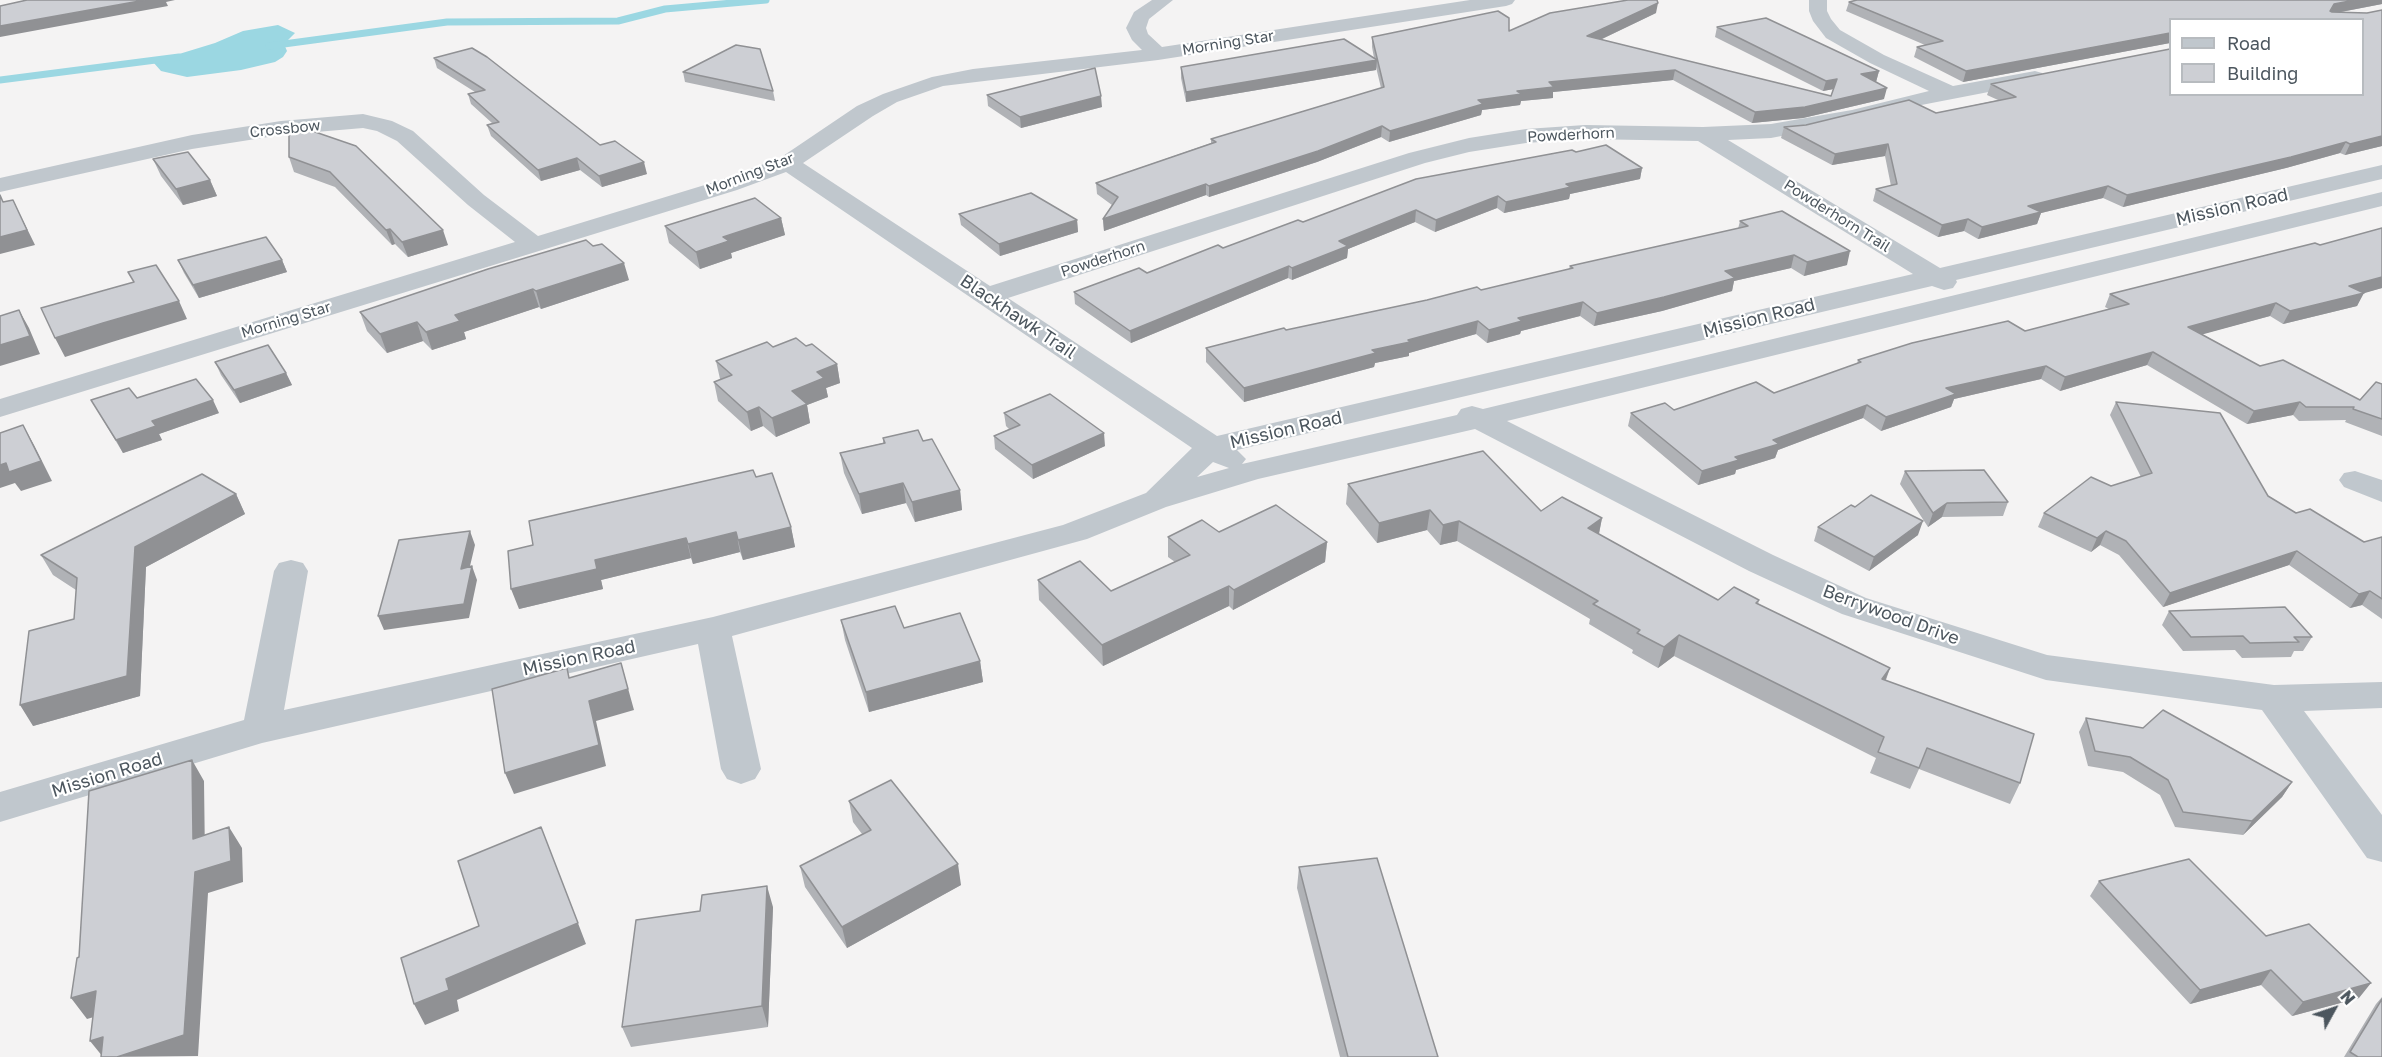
<!DOCTYPE html>
<html>
<head>
<meta charset="utf-8">
<style>
  body { margin:0 }
  #map { position:relative; width:2382px; height:1057px; overflow:hidden; background:#f4f3f3; font-family:"Golos Text",sans-serif }
  canvas { display:block }
  .legend { position:absolute; left:2169px; top:18px; width:195px; height:78px; box-sizing:border-box; background:#fff; border:2px solid #b7bbbf; margin:0; padding:8px 10px; list-style:none; font-size:18px; color:#4c565e }
  .legend li { display:flex; align-items:center; gap:12px; height:30px }
  .legend b { width:30px; border:2px solid #b7bbbf }
  .north { position:absolute; left:2304px; top:979px; width:60px; height:60px; -webkit-text-stroke:4px #fff; paint-order:stroke; rotate:50deg; font-size:16px; font-weight:700; line-height:24px; text-align:center; color:#4c565e }
  .north::after { content:''; display:block; margin:auto; width:21px; height:27px; background:#4c565e; clip-path:polygon(50% 0,100% 100%,50% 72%,0 100%) }
</style>
</head>
<body>
<div id="map">
<canvas width="2382" height="1057"></canvas>
<ul class="legend">
<li><b style="height:8px;background:#c0c7cd"></b>Road</li>
<li><b style="height:16px;background:#cdcfd4"></b>Building</li>
</ul>
<div class="north">N</div>
</div>
<script>
const g = document.querySelector('canvas').getContext('2d');
g.lineJoin = 'round';
function paint(path, color) { g.fillStyle = color; g.fill(path, 'evenodd'); }
const poly = rows => new Path2D(rows.map(r => 'M' + r).join(''));
function stroke(path, color, width, dash) { g.strokeStyle = color; g.lineWidth = width; g.lineCap = dash ? 'butt' : 'round'; g.setLineDash(dash || []); g.stroke(path); }
function drawText(font, color, halo, rows, align = 'center') {
  g.font = font + ' "Golos Text",sans-serif'; g.lineWidth = 4.5; g.setLineDash([]); g.textBaseline = 'middle'; g.strokeStyle = halo; g.fillStyle = color; for (const [text, x, y, turn = 0] of rows) {
    g.save(); g.translate(x, y); g.rotate((+turn || 0) * Math.PI / 180); g.textAlign = isNaN(turn) ? turn : align; if (halo) g.strokeText(text, 0, 0); g.fillText(text, 0, 0); g.restore();
  }
}
const water = poly([
  [278,25,295,33,284,44,287,51,283,57,275,62,241,70,187,77,161,71,153,62,215,43,243,31]
]);
const stream = poly([
  [269,46,447,22,618,21,665,9,766,0],
  [0,80,179,57]
]);
const street = poly([
  [1152,0,1173,0,1149,19,1146,28,1148,34,1162,47,1470,0,1515,0,1512,4,1506,6,1158,60,943,86,897,102,873,116,803,163,990,286,1409,153,1469,138,1526,129,1585,125,1703,127,1771,124,1852,110,1929,91,1870,63,1826,38,1813,21,1809,11,1809,0,1827,0,1827,11,1831,19,1840,30,1884,55,1953,86,2035,71,2042,73,2045,77,2042,81,2035,83,1911,107,1854,122,1771,138,1728,140,1940,268,2382,165,2382,179,1956,280,1957,282,1953,288,1944,290,1932,286,1237,450,1246,459,1242,464,1457,415,1461,409,1472,406,1483,409,2382,192,2382,206,1507,421,1773,555,1866,598,2047,655,2274,685,2382,682,2382,708,2304,711,2382,815,2382,862,2367,858,2262,710,2046,680,1842,614,1749,571,1475,429,1258,479,1166,507,1087,539,732,636,761,769,755,779,741,784,727,779,721,769,698,644,262,743,0,822,0,792,244,720,274,571,279,563,291,560,303,563,308,571,284,710,713,617,1063,525,1146,493,1192,448,786,172,737,190,0,417,0,399,515,242,468,205,397,141,377,131,363,128,281,135,192,149,0,192,0,178,192,135,281,121,363,114,392,121,413,131,484,195,538,236,721,180,780,158,857,106,883,94,932,77,973,69,1142,50,1132,40,1126,28,1134,12,1152,0],
  [1585,139,1698,141,1913,274,1217,436,1008,298,1425,163,1469,152,1526,143,1585,139],
  [1213,462,1229,468,1197,477,1213,462],
  [2355,471,2382,480,2382,502,2344,487,2339,480,2344,473,2355,471]
]);
const wall = poly([
  [1849,2,2382,4,2336,13,2367,13,2382,10,2382,146,2345,155,2340,153,2286,168,2123,207,2103,198,2041,213,2037,224,1978,239,1964,231,1938,237,1873,201,1876,189,1891,186,1885,156,1832,165,1781,138,1784,127,1936,113,1998,100,1987,95,1991,84,2362,94,2170,20,2170,44,2170,43,1963,82,1914,57,1917,47,1925,45,1846,11],
  [1656,13,1600,40,1831,96,1833,89,1823,91,1715,37,1717,27,1879,71,1876,82,1875,82,1884,99,1803,118,1752,123,1673,80,1553,92,1553,98,1521,101,1520,105,1482,110,1481,115,1389,142,1381,137,1317,162,1209,197,1206,195,1104,231,1103,219,1112,205,1097,194,1096,183,1211,143,1211,139,1381,88,1376,67,1376,70,1186,102,1181,78,1181,67,1374,58,1372,47,1372,37,1509,31],
  [434,58,600,145,647,174,602,187,580,170,541,181,491,136,487,125,492,123,471,104,468,94,475,92,437,68],
  [683,72,773,91,775,101,685,82],
  [987,95,1102,107,1021,128,988,106],
  [289,123,448,245,408,257,395,244,392,245,335,187,294,172,289,157],
  [1576,152,1642,168,1640,179,1570,194,1569,199,1504,213,1497,208,1435,232,1415,222,1348,249,1347,258,1292,280,1288,278,1131,343,1075,304,1074,292,1147,273,1303,222],
  [153,159,210,180,217,196,183,205,161,176],
  [959,214,1077,220,1078,232,1000,256,961,225],
  [781,218,785,235,731,253,732,258,700,269,669,243,665,226],
  [1740,221,1847,265,1804,276,1791,268,1734,281,1732,291,1662,311,1594,326,1580,316,1521,331,1520,334,1487,343,1476,334,1409,353,1409,356,1375,363,1374,367,1244,402,1206,362,1206,348,1286,330,1481,290,1569,269,1570,266,1738,229],
  [2382,228,2382,288,2363,293,2357,306,2283,324,2270,316,2202,334,2260,366,2360,400,2382,384,2382,436,2345,422,2346,420,2299,421,2293,415,2247,424,2147,365,2060,391,2041,379,1954,399,1951,407,1881,431,1863,418,1778,450,1775,458,1736,470,1735,474,1698,485,1628,426,1631,413,1674,410,1774,393,1857,364,1858,360,2025,331,2109,309,2105,307,2110,294,2320,245],
  [178,260,282,260,287,272,199,298,184,273],
  [488,269,629,280,541,309,539,307,464,332,466,339,432,350,423,341,387,353,367,331,360,312],
  [806,346,837,364,840,383,826,388,828,397,807,405,810,423,776,437,763,426,751,431,718,401,714,382,720,379,716,361,773,347],
  [215,362,286,373,292,385,240,403,221,375],
  [137,398,219,413,159,434,162,440,123,453,91,400],
  [2116,402,2296,513,2364,542,2382,537,2382,619,2362,605,2350,608,2289,565,2163,607,2119,555,2100,545,2091,552,2038,527,2044,513,2111,486,2141,477,2110,415],
  [1004,413,1105,446,1033,479,995,449,994,436,1009,429,1006,426],
  [883,438,923,441,960,490,962,510,915,522,906,503,862,514,844,473,840,453,883,443],
  [1905,471,2008,502,2003,516,1942,517,1928,527,1900,484],
  [756,477,791,527,795,547,743,560,740,552,693,564,691,558,601,580,603,589,519,609,533,545],
  [1348,484,1541,511,1602,518,1599,534,1718,600,1759,600,1758,605,1890,668,1886,680,2020,783,2010,804,1919,769,1910,789,1870,773,1876,758,1674,656,1658,668,1632,653,1633,650,1589,624,1590,619,1457,541,1440,545,1427,530,1377,543,1346,504],
  [236,494,245,514,146,567,140,696,33,726,74,619,76,590,53,575,41,555],
  [1818,527,1918,535,1869,571,1814,541],
  [1219,532,1327,542,1325,562,1233,610,1229,606,1103,666,1039,600,1038,580,1111,591,1175,562,1168,557,1168,537],
  [2169,611,2312,637,2303,651,2294,651,2291,657,2242,658,2235,650,2183,651,2162,625],
  [841,620,904,628,980,661,983,682,869,712,845,640],
  [2086,718,2292,782,2282,797,2243,835,2175,827,2160,795,2123,772,2088,766,2079,732],
  [849,801,961,885,847,948,805,887,800,866,862,834,853,822],
  [1299,867,1438,1057,1340,1057,1297,888],
  [2099,881,2266,936,2359,998,2292,1016,2261,985,2190,1004,2090,896],
  [773,907,768,1027,631,1047,622,1027],
  [2382,997,2382,1057,2344,1057,2376,1004]
]);
const shadedWall = poly([
  [145,0,175,0,166,2,168,6,0,37,0,26],
  [2355,0,2382,0,2382,4,2330,14,2326,20,2334,4],
  [1658,3,1656,13,1585,47,1587,36],
  [2170,33,2170,43,1963,82,1966,71],
  [1377,60,1376,70,1186,102,1186,92],
  [1675,70,1673,80,1553,92,1553,98,1521,101,1520,105,1482,110,1481,115,1389,142,1390,131,1478,100,1549,82],
  [1879,71,1876,82,1858,85,1861,74],
  [1837,79,1834,89,1823,91,1826,81],
  [1887,88,1884,99,1803,118,1752,123,1755,112],
  [1101,96,1102,107,1021,128,1020,117],
  [1382,126,1381,137,1317,162,1209,197,1209,186],
  [2382,136,2382,146,2345,155,2350,144],
  [2346,142,2340,153,2286,168,2123,207,2127,195],
  [1888,144,1885,156,1832,165,1835,154],
  [577,158,580,170,541,181,538,170],
  [644,162,647,174,602,187,599,176],
  [1642,168,1640,179,1570,194,1569,199,1504,213,1506,202,1566,184],
  [210,180,217,196,183,205,176,189],
  [1206,184,1206,195,1104,231,1103,219],
  [2108,186,2103,198,2041,213,2037,224,1978,239,1982,227,2028,206],
  [1498,196,1497,208,1435,232,1436,220],
  [13,200,35,245,0,254,0,237],
  [1416,210,1415,222,1348,249,1347,258,1292,280,1292,268,1339,241],
  [781,218,785,235,731,253,732,258,700,269,696,252,723,237],
  [1968,219,1964,231,1938,237,1942,225],
  [1077,220,1078,232,1000,256,999,244],
  [390,229,395,244,392,245,386,230],
  [443,230,448,245,408,257,402,242],
  [1850,251,1847,265,1804,276,1807,262],
  [1794,255,1791,268,1734,281,1732,291,1662,311,1594,326,1597,313,1725,271],
  [282,260,287,272,199,298,193,285],
  [624,263,629,280,541,309,536,291],
  [1289,266,1288,278,1131,343,1130,331],
  [2382,277,2382,288,2358,295,2364,293,2357,306,2283,324,2290,311,2349,286],
  [533,289,539,307,464,332,466,339,432,350,426,332,455,315],
  [179,301,187,319,112,342,65,357,55,338,103,323],
  [1583,302,1580,316,1521,331,1520,334,1487,343,1489,330,1518,318],
  [2276,303,2270,316,2182,340,2188,327],
  [19,310,29,328,40,354,0,366,0,345],
  [1478,321,1476,334,1409,353,1409,356,1375,363,1374,367,1244,402,1244,388,1408,340],
  [417,322,423,341,387,353,380,334],
  [2153,352,2147,365,2060,391,2065,377],
  [837,364,840,383,826,388,828,397,807,405,810,423,776,437,772,418,792,391,817,372],
  [2046,366,2041,379,1954,399,1951,407,1881,431,1886,417,1946,388],
  [286,373,292,385,240,403,234,390],
  [213,400,219,413,159,434,162,440,123,453,116,440,152,421],
  [2300,402,2293,415,2247,424,2254,411],
  [1867,405,1863,418,1778,450,1775,458,1736,470,1735,474,1698,485,1702,471,1735,457,1773,440],
  [759,407,763,426,751,431,747,412],
  [23,425,34,445,52,481,21,491,15,483,0,488,0,465],
  [1104,433,1105,446,1033,479,1032,465],
  [903,483,906,503,862,514,859,494],
  [960,490,962,510,915,522,912,502],
  [236,494,245,514,146,567,140,696,33,726,20,705,135,547],
  [1947,503,1942,517,1928,527,1933,513],
  [1430,510,1427,530,1377,543,1379,523],
  [1602,518,1598,538,1588,528],
  [1459,521,1457,541,1440,545,1443,525],
  [1923,521,1918,535,1869,571,1874,557],
  [791,527,795,547,743,560,738,540],
  [470,531,475,545,466,583,461,569],
  [2106,531,2100,545,2091,552,2097,538],
  [736,532,740,552,693,564,688,544],
  [686,538,691,558,601,580,603,589,519,609,511,589,595,560],
  [1327,542,1325,562,1233,610,1234,590],
  [2297,551,2289,565,2163,607,2170,593],
  [472,566,477,580,469,618,384,630,378,616],
  [1229,586,1229,606,1103,666,1102,645],
  [2370,591,2362,605,2350,608,2359,594],
  [1679,635,1674,656,1658,668,1664,647],
  [980,661,983,682,869,712,866,692],
  [621,663,634,710,596,721,606,766,514,794,505,773,589,701],
  [1890,668,1882,689,1882,679],
  [192,760,204,781,205,860,193,839],
  [2292,782,2282,797,2243,835,2252,821],
  [229,827,242,848,243,882,208,893,198,1056,103,1057,90,1041,195,872],
  [541,827,586,944,457,1000,459,1011,425,1025,414,1004,446,979],
  [958,864,961,885,847,948,842,927],
  [767,886,773,907,768,1027,762,1006],
  [2271,970,2261,985,2190,1004,2200,990],
  [2371,983,2359,998,2292,1016,2303,1002],
  [96,991,111,1012,87,1019,71,998]
]);
const building = poly([
  [27,0,145,0,0,26,0,6,27,0],
  [1628,0,1657,0,1658,3,1587,36,1831,96,1837,79,1826,81,1717,27,1766,18,1879,71,1861,74,1887,88,1805,107,1755,112,1675,70,1549,82,1554,87,1517,91,1522,94,1478,100,1483,104,1390,131,1382,126,1318,151,1209,186,1206,184,1103,219,1118,197,1096,183,1216,142,1211,139,1384,87,1372,37,1498,11,1509,18,1509,31,1550,13,1628,0],
  [1857,0,2355,0,2334,4,2330,11,2332,12,2367,13,2382,10,2382,136,2350,144,2346,142,2291,157,2127,195,2108,186,2028,206,2041,212,1982,227,1968,219,1942,225,1876,189,1897,184,1888,144,1835,154,1784,127,1806,125,1909,100,1936,113,2016,97,1991,84,2170,49,2170,94,2362,94,2362,20,2170,20,2170,33,1966,71,1917,47,1943,41,1849,2,1857,0],
  [1344,39,1377,60,1186,92,1181,67,1344,39],
  [736,45,760,49,773,91,683,72,736,45],
  [472,48,487,57,600,145,615,141,644,162,599,176,577,158,538,170,487,125,499,122,468,94,485,90,434,58,472,48],
  [1095,68,1101,96,1020,117,987,95,1095,68],
  [289,123,356,146,443,230,402,242,390,229,386,230,330,172,289,157,289,123],
  [1606,145,1642,168,1566,184,1571,187,1506,202,1498,196,1436,220,1416,210,1339,241,1348,246,1292,268,1289,266,1130,331,1074,292,1139,268,1147,273,1218,245,1223,248,1298,220,1303,222,1416,179,1572,150,1576,152,1606,145],
  [188,152,210,180,176,189,153,159,188,152],
  [1031,193,1077,220,999,244,959,214,1031,193],
  [0,195,3,202,13,200,27,230,0,237,0,195],
  [755,198,781,218,723,237,729,241,696,252,665,226,755,198],
  [1782,211,1850,251,1807,262,1794,255,1725,271,1735,278,1664,297,1597,313,1583,302,1518,318,1522,321,1489,330,1478,321,1408,340,1410,342,1372,350,1376,353,1244,388,1206,348,1284,328,1286,330,1427,300,1477,287,1481,290,1573,268,1570,266,1748,226,1740,221,1782,211],
  [2382,228,2382,277,2349,286,2364,293,2290,311,2276,303,2188,327,2260,366,2283,360,2360,400,2376,382,2382,384,2382,419,2353,409,2354,407,2306,407,2300,402,2254,411,2153,352,2065,377,2046,366,1946,388,1956,394,1886,417,1867,405,1773,440,1779,444,1735,457,1739,460,1702,471,1631,413,1665,403,1674,410,1756,382,1774,393,1861,362,1858,360,1912,343,2008,321,2025,331,2129,304,2110,294,2315,243,2320,245,2382,228],
  [266,237,282,260,193,285,178,260,266,237],
  [586,240,593,246,602,244,624,263,536,291,533,289,455,315,460,321,426,332,417,322,380,334,360,312,488,269,586,240],
  [156,265,179,301,103,323,55,338,41,308,134,282,128,272,156,265],
  [19,310,30,336,0,345,0,316,19,310],
  [796,338,806,346,812,344,837,364,817,372,824,378,792,391,807,404,772,418,759,407,747,412,714,382,732,375,716,361,767,342,773,347,796,338],
  [268,345,286,373,234,390,215,362,268,345],
  [196,379,213,400,152,421,156,426,116,440,91,400,129,388,137,398,196,379],
  [1050,394,1104,433,1032,465,994,436,1020,425,1004,413,1050,394],
  [2116,402,2220,413,2268,496,2296,513,2310,509,2364,542,2382,537,2382,599,2370,591,2359,594,2297,551,2170,593,2126,541,2106,531,2097,538,2044,513,2091,477,2111,486,2152,473,2116,402],
  [23,425,41,461,9,472,6,463,0,465,0,433,23,425],
  [918,430,923,441,932,439,960,490,912,502,903,483,859,494,840,453,885,443,883,438,918,430],
  [1483,451,1541,511,1562,497,1602,518,1588,528,1718,600,1734,587,1759,600,1756,603,1890,668,1882,679,2034,734,2020,783,1927,748,1919,768,1878,752,1884,737,1679,635,1664,647,1637,633,1640,630,1593,604,1598,601,1459,521,1443,525,1430,510,1379,523,1348,484,1483,451],
  [753,470,756,477,772,473,791,527,738,540,736,532,688,544,686,538,595,560,597,569,511,589,508,551,533,545,529,521,753,470],
  [1984,470,2008,502,1947,503,1933,513,1905,471,1984,470],
  [202,474,236,494,135,547,127,676,20,705,29,631,74,619,77,578,41,555,202,474],
  [1871,495,1923,521,1874,557,1818,527,1851,505,1855,507,1871,495],
  [1276,505,1327,542,1234,590,1229,586,1102,645,1038,580,1080,561,1111,591,1190,555,1168,537,1202,520,1219,532,1276,505],
  [470,531,461,569,472,566,464,604,378,616,399,540,470,531],
  [895,606,904,628,960,613,980,661,866,692,841,620,895,606],
  [2285,607,2312,637,2294,637,2299,642,2250,643,2243,636,2191,637,2169,611,2285,607],
  [621,663,628,689,589,701,599,745,505,773,492,689,567,668,569,678,621,663],
  [2163,710,2292,782,2252,821,2183,812,2168,780,2130,757,2095,751,2086,718,2143,728,2163,710],
  [192,760,193,839,229,827,231,861,195,872,184,1035,117,1057,101,1057,103,1037,90,1041,96,991,71,998,77,958,79,957,89,791,192,760],
  [891,780,958,864,842,927,800,866,871,830,849,801,891,780],
  [541,827,578,923,446,979,449,990,414,1004,401,958,479,926,458,861,541,827],
  [1377,858,1438,1057,1348,1057,1299,867,1377,858],
  [2189,859,2266,936,2309,924,2371,983,2303,1002,2271,970,2200,990,2099,881,2189,859],
  [767,886,762,1006,622,1027,636,920,700,911,702,895,767,886],
  [2382,999,2382,1057,2358,1057,2350,1052,2382,999]
]);
const farStreetnames = [
  ["Morning Star",1228,43,-9],
  ["Crossbow",285,129,-6],
  ["Powderhorn",1571,135,-3],
  ["Morning Star",750,174,-21],
  ["Powderhorn Trail",1837,216,32],
  ["Powderhorn",1103,259,-18],
  ["Morning Star",286,320,-17]
];
const streetNames = [
  ["Mission Road",2232,207,-13],
  ["Blackhawk Trail",1018,317,34],
  ["Mission Road",1759,318,-14],
  ["Mission Road",1286,430,-13],
  ["Berrywood Drive",1891,615,20],
  ["Mission Road",579,658,-12],
  ["Mission Road",107,775,-17]
];
paint(water, '#9bd7e2');
stroke(stream, '#9bd7e2', 7);
paint(street, '#c0c7cd');
paint(wall, '#b0b2b6');
paint(shadedWall, '#909194');
paint(building, '#cdcfd4');
stroke(building, '#909194', 1.5);
drawText('15px', '#4c565e', '#fff', farStreetnames);
drawText('18px', '#4c565e', '#fff', streetNames);
</script>
</body>
</html>
